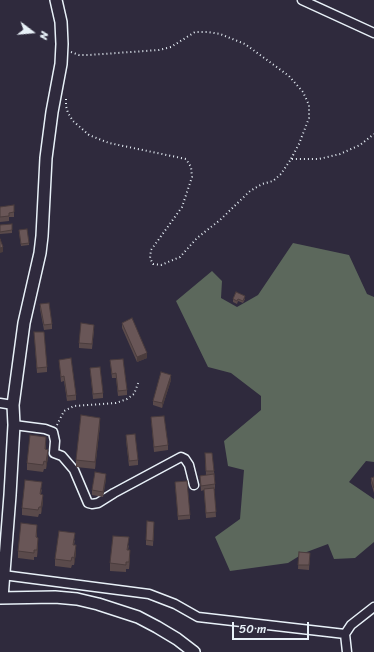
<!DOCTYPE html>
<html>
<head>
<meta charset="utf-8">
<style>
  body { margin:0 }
  #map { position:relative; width:374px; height:652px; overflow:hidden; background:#2f2a3d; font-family:Sriracha,sans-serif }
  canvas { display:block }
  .north { position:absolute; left:12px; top:12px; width:40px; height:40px; -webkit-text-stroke:3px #2f2a3d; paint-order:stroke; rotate:106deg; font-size:11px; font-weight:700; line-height:16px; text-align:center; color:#e8f1f8 }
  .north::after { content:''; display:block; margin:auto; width:14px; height:18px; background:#e8f1f8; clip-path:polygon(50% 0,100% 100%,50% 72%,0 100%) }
  .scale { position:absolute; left:232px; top:622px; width:77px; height:18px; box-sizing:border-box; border:2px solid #e8f1f8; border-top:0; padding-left:5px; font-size:12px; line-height:14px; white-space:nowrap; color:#e8f1f8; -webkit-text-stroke:3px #2f2a3d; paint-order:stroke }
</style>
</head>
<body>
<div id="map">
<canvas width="374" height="652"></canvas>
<div class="north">N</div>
<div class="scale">50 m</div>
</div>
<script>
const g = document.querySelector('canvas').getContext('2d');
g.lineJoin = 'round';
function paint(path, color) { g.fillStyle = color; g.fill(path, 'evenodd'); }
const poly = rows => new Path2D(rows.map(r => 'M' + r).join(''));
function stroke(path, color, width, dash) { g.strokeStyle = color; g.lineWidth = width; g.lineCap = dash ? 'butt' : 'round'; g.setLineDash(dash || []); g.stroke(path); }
const green = poly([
  [293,243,349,255,367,294,374,297,374,462,366,461,349,482,374,499,374,542,355,558,334,559,328,544,304,553,288,563,230,571,215,537,240,519,244,470,228,466,224,441,261,410,261,396,231,373,208,367,176,301,212,271,222,281,221,298,237,307,258,295]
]);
const path = poly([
  [71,52,79,55,89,55,159,50,171,47,195,32,208,32,220,34,245,44,289,76,303,92,309,105,309,118,299,144,291,159],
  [66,99,66,106,68,113,73,121,89,135,109,143,186,159,191,167,192,177,182,207,151,250,150,258,153,264,161,265,180,257,197,238,220,220,250,191,262,184,273,181,281,174,291,159,319,159,340,154,360,145,374,134],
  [57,425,64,411,74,406,116,403,127,399,134,394,139,381]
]);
const minor = poly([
  [302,0,374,33],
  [0,403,13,405],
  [14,425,45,429,53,432,55,441,54,453,62,456,74,470,88,503,92,504,98,503,114,493,181,457,185,459,189,465,194,485],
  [3,575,149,594,175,604,198,617,345,634],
  [347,652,345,634,351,625,374,607]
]);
const tertiary = poly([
  [0,598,55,597,77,599,98,604,138,617,157,627,177,639,194,652],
  [2,598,10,495,14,425,13,405,24,323,40,253,42,236,46,158,52,112,61,64,62,44,61,22,56,0]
]);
const wall = poly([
  [0,207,14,212,14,217,9,217,9,221,0,222],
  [12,224,12,233,0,234,0,225],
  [19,232,29,243,29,245,21,246],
  [236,292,245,299,243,303,238,301,237,304,233,302,233,299],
  [40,304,52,324,52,329,44,330,40,309],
  [122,323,147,358,137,362,122,328],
  [94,330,92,349,79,348,79,343],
  [34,332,47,367,47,372,37,373],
  [59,360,76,395,76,400,67,401,64,381,61,382],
  [110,360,127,390,127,395,118,396,116,378,112,378],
  [90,368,103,393,103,398,93,399],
  [171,380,162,408,153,405,153,401],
  [151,417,168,445,168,450,154,452],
  [100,425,95,469,76,467,76,460],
  [126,435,138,460,138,465,129,466,126,440],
  [46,444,46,449,48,457,46,469,44,469,43,472,27,470,27,463],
  [205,453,214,471,215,484,215,489,214,489,216,517,206,518,204,490,201,491,200,476,206,475],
  [374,477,374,493,371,483,371,478],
  [106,479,103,497,92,495,92,490],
  [175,482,190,515,190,519,178,520],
  [42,489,41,494,43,502,41,514,39,514,38,517,22,515,22,508],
  [154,526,153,546,146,545,146,540],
  [37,532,37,537,38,545,37,557,34,557,34,560,18,558,18,551],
  [75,540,74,545,76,553,74,565,72,565,71,568,55,566,55,559],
  [129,545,128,550,130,557,129,569,126,569,126,572,110,571,110,563],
  [299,552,310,553,309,570,298,569]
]);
const shadedWall = poly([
  [3,247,3,252,0,253,0,248],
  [147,353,147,358,137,362,137,357],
  [171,375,171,380,162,408,162,403],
  [100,418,100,425,95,469,95,462],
  [48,450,48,457,46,469,46,462],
  [106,474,106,479,103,497,103,492],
  [43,495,43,502,41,514,41,507],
  [38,538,38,545,37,557,37,550],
  [76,545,76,553,74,565,74,558],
  [130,550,130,557,129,569,129,562]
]);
const building = poly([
  [14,205,14,212,9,213,9,216,0,217,0,207,14,205],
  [12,224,12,230,0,232,0,225,12,224],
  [27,229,29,243,21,244,19,230,27,229],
  [0,239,3,247,0,248,0,239],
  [236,292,245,296,243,301,238,299,237,301,233,299,236,292],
  [49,303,52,324,44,325,40,304,49,303],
  [132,318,147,353,137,357,122,323,132,318],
  [81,323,94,325,92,344,79,343,81,323],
  [34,332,44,332,47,367,37,368,34,332],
  [71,358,76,395,67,396,64,376,61,377,59,360,71,358],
  [123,359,127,390,118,391,116,373,112,374,110,360,123,359],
  [100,367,103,393,93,394,90,368,100,367],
  [161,372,171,375,162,403,153,401,161,372],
  [81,415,100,418,95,462,76,460,81,415],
  [164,416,168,445,154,447,151,417,164,416],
  [135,434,138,460,129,461,126,435,135,434],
  [30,435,46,437,45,449,48,450,46,462,44,461,43,465,27,463,30,435],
  [205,453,212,453,214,471,206,471,205,453],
  [95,472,106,474,103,492,92,490,95,472],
  [214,474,215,484,201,486,200,476,214,474],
  [374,477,374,488,371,478,374,477],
  [25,480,42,482,40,494,43,495,41,507,39,507,38,510,22,508,25,480],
  [187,481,190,515,178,516,175,482,187,481],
  [214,488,216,512,206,513,204,489,214,488],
  [147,521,154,522,153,541,146,540,147,521],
  [21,523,37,525,36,537,38,538,37,550,34,550,34,553,18,551,21,523],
  [59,531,75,533,73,545,76,545,74,558,72,557,71,561,55,559,59,531],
  [113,536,129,537,127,550,130,550,129,562,126,562,126,565,110,563,113,536],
  [299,552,310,553,309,565,298,565,299,552]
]);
paint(green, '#5c685c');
stroke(minor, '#e8f1f8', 11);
stroke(tertiary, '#e8f1f8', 14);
stroke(path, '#e8f1f8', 2, [1, 3]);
stroke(minor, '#2f2a3d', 8);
stroke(tertiary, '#2f2a3d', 11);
paint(wall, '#5a4a4b');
paint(shadedWall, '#4a3c3d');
paint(building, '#695657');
stroke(building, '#4a3c3d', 1);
</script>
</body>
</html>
